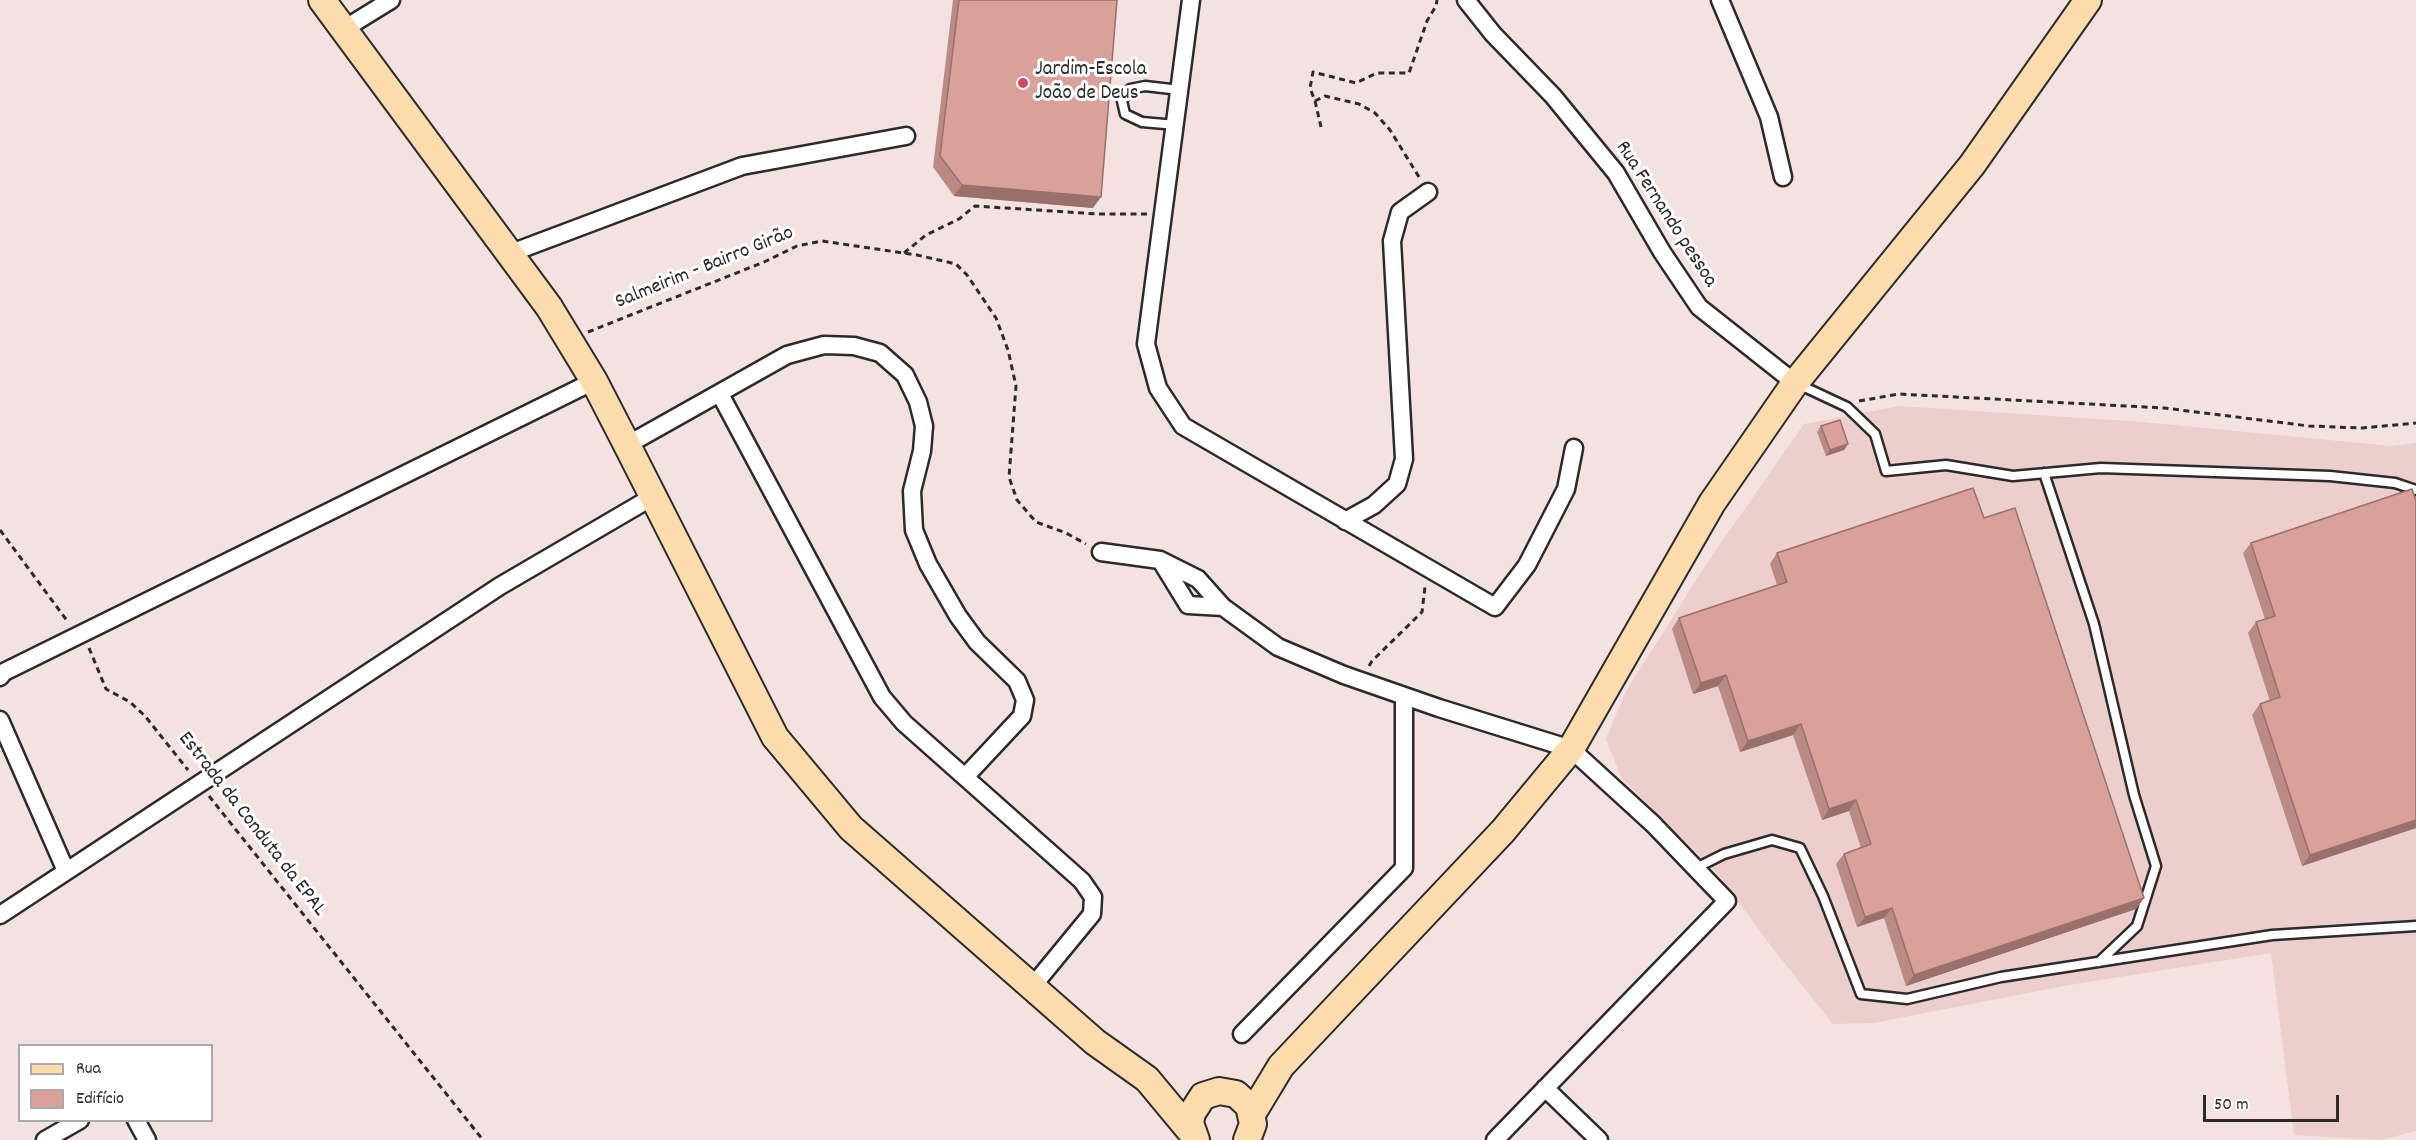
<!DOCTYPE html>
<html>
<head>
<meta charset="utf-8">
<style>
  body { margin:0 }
  #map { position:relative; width:2416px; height:1140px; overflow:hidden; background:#f4e2e1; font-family:Dekko,sans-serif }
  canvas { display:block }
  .legend { position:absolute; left:18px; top:1044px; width:195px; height:78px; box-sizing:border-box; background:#fff; border:2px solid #aaa; margin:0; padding:8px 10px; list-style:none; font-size:18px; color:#2b2b2b }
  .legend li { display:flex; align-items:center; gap:12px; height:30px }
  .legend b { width:30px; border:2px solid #aaa }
  .scale { position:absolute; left:2203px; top:1095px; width:136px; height:27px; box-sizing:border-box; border:3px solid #2b2b2b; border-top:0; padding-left:8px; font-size:18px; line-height:21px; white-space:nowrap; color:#2b2b2b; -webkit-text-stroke:4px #fff; paint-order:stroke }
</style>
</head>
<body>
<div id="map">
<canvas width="2416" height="1140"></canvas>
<ul class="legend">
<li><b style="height:8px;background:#fcdcac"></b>Rua</li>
<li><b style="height:16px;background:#daa09a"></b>Edifício</li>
</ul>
<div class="scale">50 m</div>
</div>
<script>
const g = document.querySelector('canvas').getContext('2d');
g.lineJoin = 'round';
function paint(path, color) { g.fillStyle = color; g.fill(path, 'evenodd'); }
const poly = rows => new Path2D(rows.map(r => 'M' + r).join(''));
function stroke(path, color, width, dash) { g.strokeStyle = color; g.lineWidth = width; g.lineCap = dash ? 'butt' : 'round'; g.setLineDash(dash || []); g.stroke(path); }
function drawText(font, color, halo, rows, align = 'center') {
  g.font = font + ' Dekko,sans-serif'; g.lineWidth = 6; g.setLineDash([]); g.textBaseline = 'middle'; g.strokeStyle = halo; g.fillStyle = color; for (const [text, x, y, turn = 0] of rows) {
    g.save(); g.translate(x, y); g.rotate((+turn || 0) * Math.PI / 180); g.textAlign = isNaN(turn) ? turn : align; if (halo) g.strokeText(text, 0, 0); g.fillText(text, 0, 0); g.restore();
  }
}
const built = poly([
  [1900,406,2143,422,2391,446,2416,443,2416,1131,2381,1140,2294,1135,2271,953,2069,985,1874,1023,1833,1024,1774,950,1718,874,1622,779,1606,739,1625,693,1707,563,1804,424]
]);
const path = poly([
  [1315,101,1321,127],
  [1419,177,1390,130,1375,113,1359,104,1325,96,1315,101,1310,88,1313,72,1356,83,1377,73,1409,73,1427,21,1436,6,1437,0],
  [904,253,926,235,959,219,975,206,1098,214,1148,214],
  [588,332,764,262,797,246,822,241,917,255,956,264,967,275,996,318,1008,350,1016,386,1009,477,1017,500,1036,522,1066,533,1086,544],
  [1859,401,1899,394,2164,408,2309,426,2362,428,2416,423],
  [0,530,68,622],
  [89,648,106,689,130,702,145,716,188,770],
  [1369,666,1372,661,1422,612,1425,587],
  [209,796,483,1140]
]);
const lane = poly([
  [1176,125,1142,122,1125,114,1122,101,1130,89,1145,86,1180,90],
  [1798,384,1847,407,1875,434,1886,471,1946,465,2013,476,2101,468,2330,476,2395,483,2416,490],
  [2044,473,2094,624,2134,795,2156,866,2137,926,2099,962],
  [1696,868,1724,854,1772,840,1800,848,1823,896,1861,994,1907,999,2001,977,2272,935,2416,926]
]);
const street = poly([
  [1191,0,1146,344,1158,388,1183,426,1495,607,1527,565,1566,489,1574,448],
  [1466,0,1493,34,1553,96,1616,173,1662,252,1699,307,1795,383],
  [1720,0,1769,117,1783,177],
  [344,29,391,0],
  [511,253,742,166,906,136],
  [720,394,882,697,904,723,1082,881,1093,897,1092,914,1032,987],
  [627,445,787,355,824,345,854,346,880,353,905,375,918,402,924,426,922,451,912,491,914,530,928,564,958,616,977,642,1017,681,1025,700,1022,716,965,777],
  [1345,521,1374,505,1397,484,1404,459,1392,241,1400,212,1428,192],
  [1101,552,1160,560,1198,579,1223,607,1278,647,1344,675,1439,708,1571,749,1653,824,1727,901,1495,1140],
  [1161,561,1188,605,1223,607],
  [0,677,4,672,594,381],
  [0,720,66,871],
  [0,915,500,586,654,496],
  [1242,1034,1404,868,1404,696],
  [1545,1088,1599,1140],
  [136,1120,147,1140],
  [45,1140,80,1120]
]);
const primary = poly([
  [322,0,549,307,594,381,627,445,775,737,851,828,1095,1042,1147,1079,1192,1133],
  [1252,1114,1281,1066,1503,831,1571,749,1712,503,1795,383,1972,165,2088,0],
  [1196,1140,1190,1123,1192,1113,1203,1096,1219,1091,1236,1094,1249,1106,1253,1124,1247,1140]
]);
const wall = poly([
  [953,0,1117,0,1093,208,954,196,933,167],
  [1821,426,1848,444,1844,450,1826,456,1817,432],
  [2416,501,2416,828,2302,866,2252,715,2260,704,2270,701,2248,633,2256,622,2265,619,2243,553,2251,543],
  [1984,518,2144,898,2136,909,1906,986,1884,918,1857,927,1836,864,1844,854,1861,848,1849,811,1822,820,1793,735,1740,752,1718,686,1693,694,1672,629,1679,618,1777,585,1770,564,1777,553]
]);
const shadedWall = poly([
  [962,185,1101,197,1093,208,954,196],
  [1848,444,1844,450,1826,456,1830,450],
  [1726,675,1718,686,1693,694,1701,683],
  [1801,724,1793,735,1740,752,1748,741],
  [1856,800,1849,811,1822,820,1829,809],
  [2416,820,2416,828,2302,866,2310,855],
  [2144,898,2136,909,1906,986,1914,975],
  [1892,908,1884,918,1857,927,1865,917]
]);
const building = poly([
  [959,0,1117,0,1101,197,962,185,940,156,959,0],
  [1840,420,1848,444,1830,450,1821,426,1840,420],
  [1973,488,1984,518,2015,508,2144,898,1914,975,1892,908,1865,917,1844,854,1871,844,1856,800,1829,809,1801,724,1748,741,1726,675,1701,683,1679,618,1787,582,1777,553,1973,488],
  [2412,489,2416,501,2416,820,2310,855,2260,704,2280,697,2256,622,2275,616,2251,543,2412,489]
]);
const markers = [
  [1023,83,6,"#d1495b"]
];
const poiNames = [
  ["Jardim-Escola",1035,71],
  ["João de Deus",1035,95]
];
const streetNames = [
  ["Rua Fernando pessoa",1665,215,57],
  ["Salmeirim - Bairro Girão",705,269,-22],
  ["Estrada da Conduta da EPAL",251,825,52]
];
paint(built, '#eccecc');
stroke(lane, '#2b2b2b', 13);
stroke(street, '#2b2b2b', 21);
stroke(primary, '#2b2b2b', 30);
stroke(path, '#2b2b2b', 3, [6, 4.5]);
stroke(lane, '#fff', 8);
stroke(street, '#fff', 16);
stroke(primary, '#fcdcac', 26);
paint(wall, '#bb8a84');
paint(shadedWall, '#99706c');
paint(building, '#daa09a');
stroke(building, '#99706c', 1.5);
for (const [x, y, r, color] of markers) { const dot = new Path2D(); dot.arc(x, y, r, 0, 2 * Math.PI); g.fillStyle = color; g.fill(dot); stroke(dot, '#fff', 2); }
drawText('21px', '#2b2b2b', '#fff', poiNames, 'left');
drawText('21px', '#2b2b2b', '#fff', streetNames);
</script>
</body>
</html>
